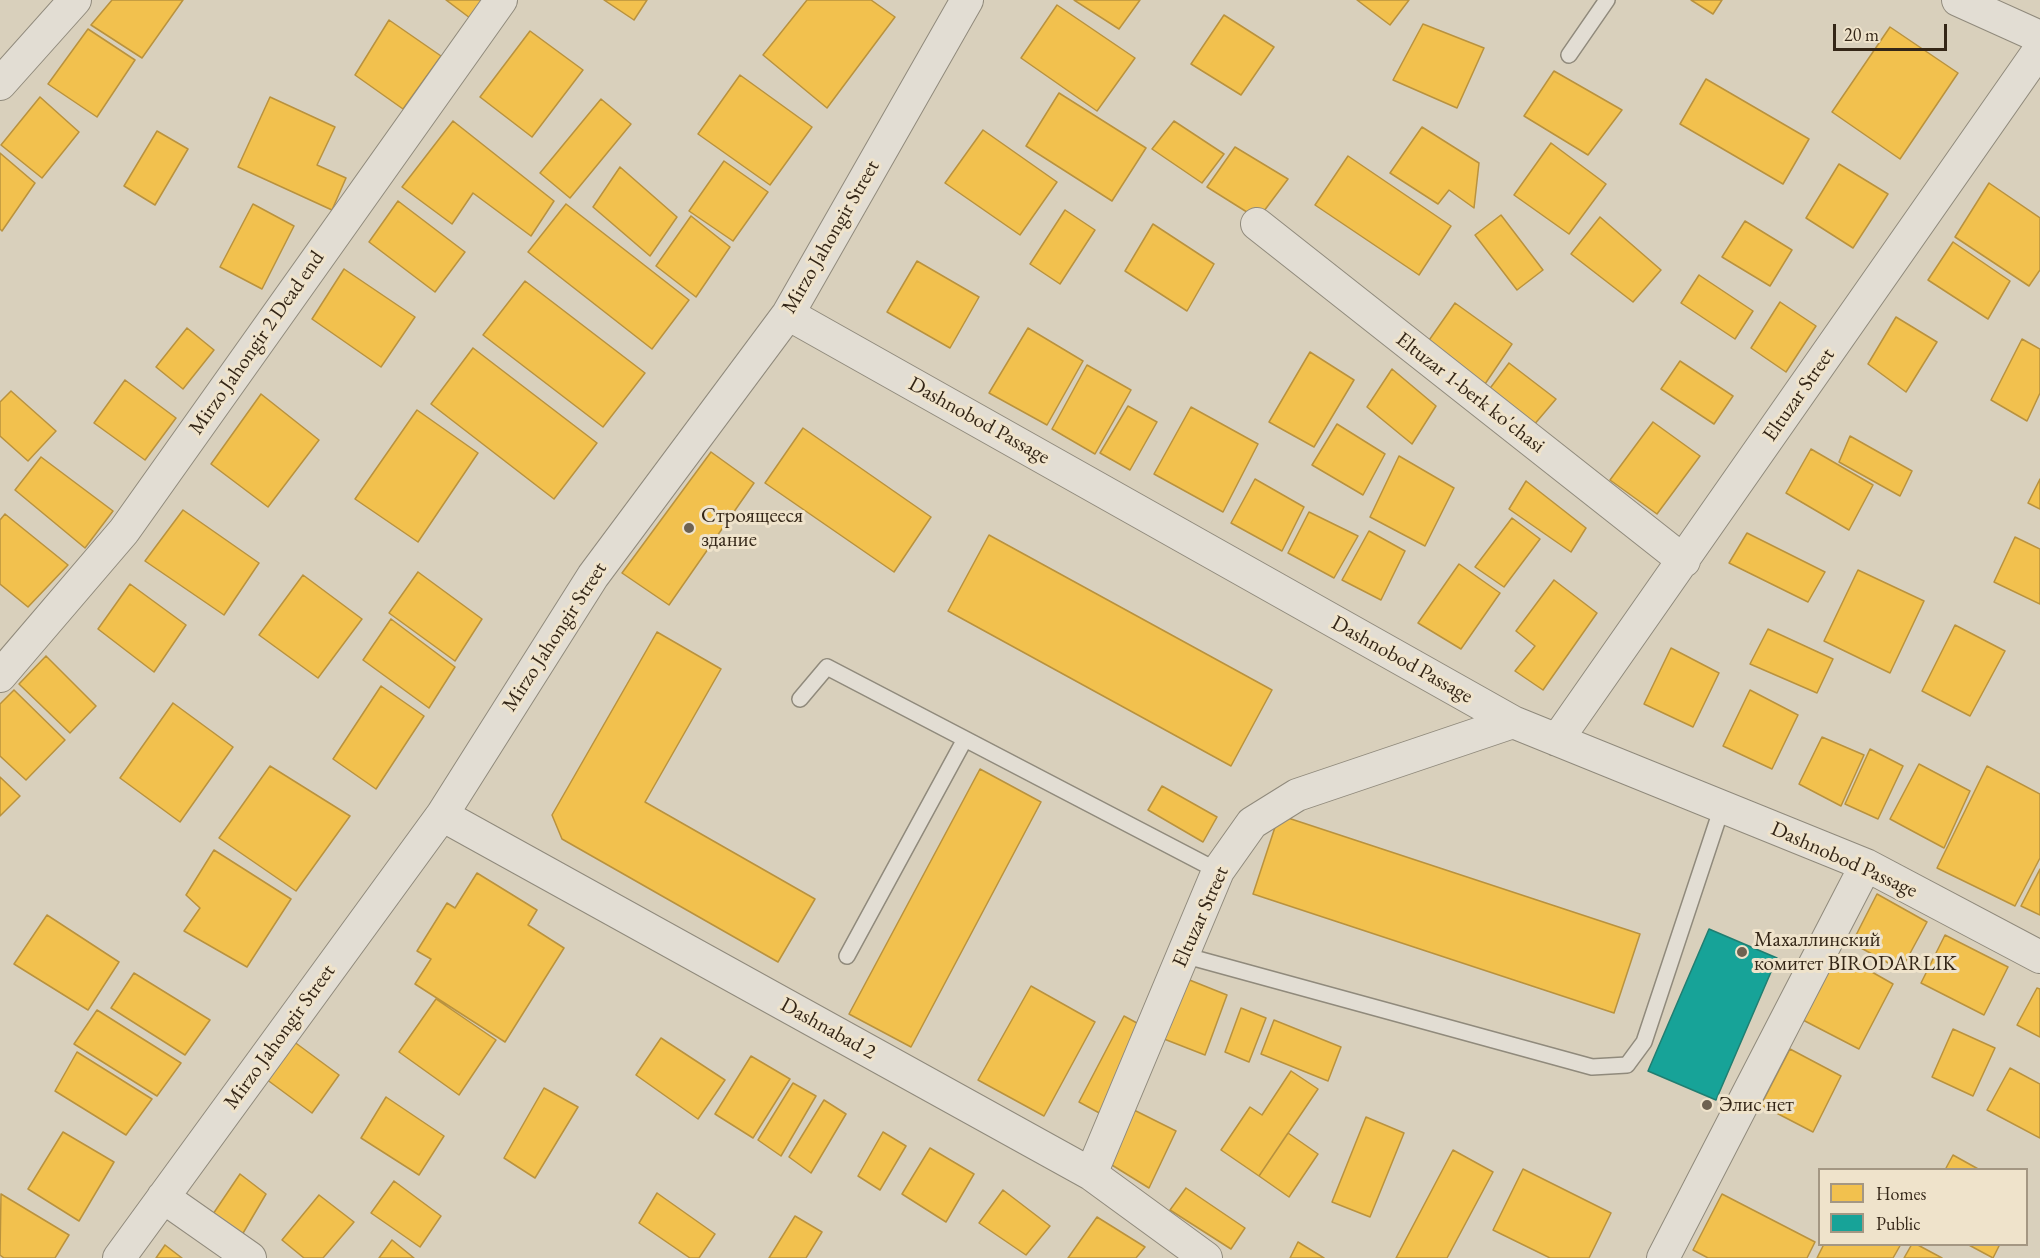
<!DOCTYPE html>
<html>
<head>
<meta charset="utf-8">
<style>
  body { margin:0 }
  #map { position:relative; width:2040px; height:1258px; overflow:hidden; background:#d9d0bc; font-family:"EB Garamond",serif }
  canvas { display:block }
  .legend { position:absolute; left:1818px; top:1168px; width:210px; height:78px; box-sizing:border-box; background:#efe3cb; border:2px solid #a49783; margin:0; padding:8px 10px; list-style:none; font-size:18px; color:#342617 }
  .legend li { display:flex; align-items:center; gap:12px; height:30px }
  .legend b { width:30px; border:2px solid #a49783 }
  .scale { position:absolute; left:1833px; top:24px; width:114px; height:27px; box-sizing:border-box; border:3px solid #342617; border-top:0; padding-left:8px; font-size:18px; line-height:21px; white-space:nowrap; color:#342617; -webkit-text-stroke:4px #efe3cb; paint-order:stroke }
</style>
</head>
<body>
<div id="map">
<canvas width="2040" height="1258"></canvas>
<ul class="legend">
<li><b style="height:16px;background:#f2c14e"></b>Homes</li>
<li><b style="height:16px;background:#17a398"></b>Public</li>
</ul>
<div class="scale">20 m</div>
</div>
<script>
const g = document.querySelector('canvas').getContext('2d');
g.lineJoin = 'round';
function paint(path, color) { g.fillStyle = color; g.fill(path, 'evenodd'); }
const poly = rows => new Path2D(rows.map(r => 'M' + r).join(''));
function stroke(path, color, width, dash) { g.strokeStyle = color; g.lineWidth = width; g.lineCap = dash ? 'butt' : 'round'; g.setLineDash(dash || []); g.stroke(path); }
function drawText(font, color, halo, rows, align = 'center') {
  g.font = font + ' "EB Garamond",serif'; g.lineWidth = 6; g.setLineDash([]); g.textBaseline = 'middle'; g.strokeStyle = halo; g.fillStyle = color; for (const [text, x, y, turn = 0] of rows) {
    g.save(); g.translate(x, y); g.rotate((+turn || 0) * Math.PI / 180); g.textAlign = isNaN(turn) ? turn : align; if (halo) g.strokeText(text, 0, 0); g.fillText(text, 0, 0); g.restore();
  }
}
const homes = poly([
  [112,0,183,0,142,58,91,25,112,0],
  [446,0,484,0,470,18,446,0],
  [604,0,647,0,634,20,604,0],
  [807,0,871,0,895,17,827,108,763,55,807,0],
  [1074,0,1140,0,1119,29,1074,0],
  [1357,0,1409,0,1390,25,1357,0],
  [1691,0,1722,0,1713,14,1691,0],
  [1057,5,1135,58,1097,111,1021,58,1057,5],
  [1224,15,1274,47,1241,95,1191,64,1224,15],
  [389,20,441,56,403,109,355,75,389,20],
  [1423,24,1484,48,1457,108,1393,80,1423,24],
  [1890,27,1958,73,1900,159,1832,112,1890,27],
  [88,29,135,60,97,117,48,84,88,29],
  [530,31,583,70,532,137,480,97,530,31],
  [1554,71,1622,110,1588,155,1524,116,1554,71],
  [740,75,812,127,770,185,698,134,740,75],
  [1706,79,1809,139,1783,184,1680,124,1706,79],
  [1059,93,1146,148,1112,201,1026,146,1059,93],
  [40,97,79,132,42,178,1,145,40,97],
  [270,97,335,127,317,165,346,178,332,210,238,167,270,97],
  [601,99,631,124,570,198,540,173,601,99],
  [453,121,554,201,531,236,473,193,452,224,402,187,453,121],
  [1174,121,1224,154,1202,183,1152,149,1174,121],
  [1422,127,1479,163,1474,208,1449,190,1438,204,1390,173,1422,127],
  [983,130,1057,182,1020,235,945,183,983,130],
  [157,131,188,149,155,205,124,186,157,131],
  [1551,143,1606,184,1569,234,1514,195,1551,143],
  [1235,147,1288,179,1258,219,1207,187,1235,147],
  [0,153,35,183,2,231,0,229,0,153],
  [1348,156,1451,226,1419,275,1315,205,1348,156],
  [724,161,768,192,733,241,689,211,724,161],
  [1839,164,1888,194,1853,248,1806,218,1839,164],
  [620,167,677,217,650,256,593,207,620,167],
  [1989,183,2040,218,2040,270,2029,286,1955,237,1989,183],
  [398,201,465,252,435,292,369,242,398,201],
  [253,204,294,226,262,289,220,267,253,204],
  [566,204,689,300,652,349,528,252,566,204],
  [1065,210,1095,230,1060,284,1030,264,1065,210],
  [1501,215,1543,270,1517,290,1475,235,1501,215],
  [691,216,730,247,696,297,656,266,691,216],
  [1600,217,1661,270,1633,302,1571,254,1600,217],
  [1745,221,1792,250,1770,286,1722,257,1745,221],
  [1153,224,1214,264,1187,311,1125,271,1153,224],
  [1953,242,2010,281,1988,319,1928,280,1953,242],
  [917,261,979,297,950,348,887,312,917,261],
  [344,269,415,317,381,367,312,319,344,269],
  [1699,275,1753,311,1735,339,1681,303,1699,275],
  [525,281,645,373,603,427,483,335,525,281],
  [1780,302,1816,326,1786,372,1751,348,1780,302],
  [1455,303,1512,344,1483,387,1425,346,1455,303],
  [1896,317,1937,342,1906,392,1868,364,1896,317],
  [187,328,214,350,183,389,156,367,187,328],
  [1028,328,1083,361,1047,425,989,393,1028,328],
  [2022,339,2040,349,2040,393,2027,421,1991,400,2022,339],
  [473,348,597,443,554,499,431,404,473,348],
  [1310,352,1354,380,1314,447,1269,422,1310,352],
  [1680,361,1733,396,1714,424,1661,389,1680,361],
  [1509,363,1556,399,1533,426,1488,391,1509,363],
  [1087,365,1131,390,1095,454,1052,429,1087,365],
  [1392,369,1436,406,1412,444,1367,407,1392,369],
  [125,380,176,418,145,460,94,423,125,380],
  [11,391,56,431,28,461,0,436,0,402,11,391],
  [261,394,319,440,268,507,211,464,261,394],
  [1128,406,1157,422,1130,470,1100,453,1128,406],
  [1191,407,1258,444,1223,512,1154,474,1191,407],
  [417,410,478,453,418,542,355,499,417,410],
  [1653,422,1700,456,1657,514,1610,480,1653,422],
  [1337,424,1385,454,1363,495,1312,465,1337,424],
  [803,428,931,517,894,572,765,483,803,428],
  [1850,436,1912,471,1900,496,1839,462,1850,436],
  [1811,449,1873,485,1849,530,1786,493,1811,449],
  [711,452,754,483,669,605,622,573,711,452],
  [1399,456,1454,488,1425,546,1370,517,1399,456],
  [41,457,113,511,85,548,15,490,41,457],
  [1255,479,1304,507,1282,551,1231,523,1255,479],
  [2040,479,2040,509,2028,503,2040,479],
  [1526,481,1586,528,1571,552,1509,509,1526,481],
  [183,510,259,563,224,615,145,561,183,510],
  [1309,512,1358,536,1334,578,1288,553,1309,512],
  [5,514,68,565,28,607,0,584,0,520,5,514],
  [1512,518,1540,539,1504,587,1475,567,1512,518],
  [1369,531,1405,551,1381,600,1342,580,1369,531],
  [1747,533,1825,572,1808,602,1729,563,1747,533],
  [989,535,1272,690,1231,766,948,611,989,535],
  [2015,537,2040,549,2040,604,1994,582,2015,537],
  [1459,564,1500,593,1461,649,1418,623,1459,564],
  [1858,570,1924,601,1890,673,1824,641,1858,570],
  [418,572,482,619,455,661,389,613,418,572],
  [303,575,362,619,318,678,259,635,303,575],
  [1554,580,1597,613,1543,690,1515,671,1535,646,1516,631,1554,580],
  [130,584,186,625,154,672,98,629,130,584],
  [391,619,455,667,429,708,363,660,391,619],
  [1955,625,2005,651,1970,716,1922,691,1955,625],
  [1768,629,1833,659,1817,693,1750,664,1768,629],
  [657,632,721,669,645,802,815,899,778,962,562,839,552,815,657,632],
  [1671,648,1719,673,1693,727,1644,704,1671,648],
  [46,656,96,706,70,733,19,684,46,656],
  [381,686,424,716,376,789,333,759,381,686],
  [14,690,65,740,26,780,0,756,0,704,14,690],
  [1750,690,1798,715,1772,769,1723,746,1750,690],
  [173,703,233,747,180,822,120,778,173,703],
  [1822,737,1864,755,1841,806,1799,784,1822,737],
  [1870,749,1903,766,1878,819,1845,804,1870,749],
  [1919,764,1970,791,1944,848,1890,819,1919,764],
  [270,766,350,816,296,891,219,838,270,766],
  [1987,766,2040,794,2040,858,2015,906,1937,868,1987,766],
  [980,769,1041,802,911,1047,849,1014,980,769],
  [0,777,20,796,0,816,0,777],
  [1162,786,1217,817,1203,842,1148,810,1162,786],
  [1279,815,1640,934,1614,1013,1253,894,1279,815],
  [214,850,291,899,247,967,184,931,200,908,186,895,214,850],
  [2040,869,2040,915,2021,906,2040,869],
  [477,873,537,910,528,925,564,948,505,1042,415,984,431,959,417,951,447,903,455,908,477,873],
  [1877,894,1927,922,1901,970,1852,943,1877,894],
  [47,915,119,962,88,1010,14,964,47,915],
  [1945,935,2008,967,1984,1015,1921,983,1945,935],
  [1835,951,1893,984,1859,1049,1801,1019,1835,951],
  [134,973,210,1020,185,1055,111,1008,134,973],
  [1187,979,1227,995,1205,1055,1164,1039,1187,979],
  [1031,986,1095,1022,1044,1116,978,1080,1031,986],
  [2037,988,2040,989,2040,1037,2017,1025,2037,988],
  [436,999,496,1040,459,1095,399,1052,436,999],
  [1241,1008,1266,1018,1249,1062,1225,1052,1241,1008],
  [97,1010,181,1063,157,1096,74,1044,97,1010],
  [1124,1016,1148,1029,1103,1115,1079,1102,1124,1016],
  [1274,1020,1341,1047,1328,1081,1261,1054,1274,1020],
  [1953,1029,1995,1048,1973,1096,1932,1077,1953,1029],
  [661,1038,725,1080,698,1119,636,1075,661,1038],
  [293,1041,339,1075,312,1113,266,1079,293,1041],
  [1790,1049,1841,1076,1813,1132,1761,1105,1790,1049],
  [77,1052,152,1099,126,1135,55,1091,77,1052],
  [751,1056,790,1079,753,1138,715,1114,751,1056],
  [2010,1068,2040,1084,2040,1138,1987,1110,2010,1068],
  [1291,1071,1318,1089,1259,1176,1221,1150,1250,1107,1262,1115,1291,1071],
  [793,1083,816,1096,781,1156,758,1140,793,1083],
  [544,1088,578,1107,535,1178,504,1158,544,1088],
  [386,1097,444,1136,419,1175,361,1138,386,1097],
  [824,1100,846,1114,811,1173,789,1157,824,1100],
  [1134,1110,1176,1131,1149,1188,1107,1162,1134,1110],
  [1366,1117,1404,1133,1370,1217,1332,1202,1366,1117],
  [63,1132,114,1162,79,1221,28,1189,63,1132],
  [883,1132,906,1146,880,1190,858,1176,883,1132],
  [1288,1133,1318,1154,1289,1197,1259,1176,1288,1133],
  [930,1148,974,1174,946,1222,902,1194,930,1148],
  [1453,1150,1493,1172,1447,1258,1396,1258,1453,1150],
  [1953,1155,1980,1170,1945,1170,1953,1155],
  [1523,1169,1611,1213,1589,1258,1550,1258,1493,1230,1523,1169],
  [240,1174,266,1194,239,1240,209,1220,240,1174],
  [394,1181,441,1216,420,1247,371,1213,394,1181],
  [1186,1188,1245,1228,1231,1249,1170,1210,1186,1188],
  [1003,1190,1050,1226,1026,1255,979,1223,1003,1190],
  [657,1193,715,1234,699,1258,690,1258,639,1223,657,1193],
  [1,1194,69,1235,55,1258,4,1258,0,1255,1,1194],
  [1722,1194,1815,1242,1807,1258,1708,1258,1693,1250,1722,1194],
  [319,1195,354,1222,323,1258,304,1258,282,1240,319,1195],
  [795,1216,822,1232,806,1258,769,1258,795,1216],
  [1097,1217,1145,1247,1136,1258,1068,1258,1097,1217],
  [392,1240,414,1258,379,1258,392,1240],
  [1298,1242,1324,1258,1290,1258,1298,1242],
  [1824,1244,1901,1244,1893,1258,1817,1258,1824,1244],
  [1912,1244,1916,1244,1942,1258,1904,1258,1912,1244],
  [1967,1244,2000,1244,1993,1258,1967,1244],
  [165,1245,182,1258,156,1258,165,1245]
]);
const public = poly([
  [1709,929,1777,958,1716,1100,1648,1071,1709,929]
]);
const lane = poly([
  [1569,55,1607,0],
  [800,699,827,667,1218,871],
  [1183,955,1592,1067,1627,1065,1644,1042,1722,807],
  [847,956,965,739]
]);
const street = poly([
  [1958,0,2040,37],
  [0,84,75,0],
  [1257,224,1684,561],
  [788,314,1513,722,1866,865,2040,957],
  [0,676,124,531,501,0],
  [1557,740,2040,49],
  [442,815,1091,1174,1206,1258],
  [1091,1174,1218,871,1252,823,1297,795,1513,722],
  [163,1197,250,1258],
  [119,1258,442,815,593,576,788,314,967,0],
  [1663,1258,1866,865]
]);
const markers = [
  [689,528,6,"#6e6251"],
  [1742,952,6,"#6e6251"],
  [1707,1105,6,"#6e6251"]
];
const streetNames = [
  ["Mirzo Jahongir Street",831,237,-60],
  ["Mirzo Jahongir 2 Dead end",257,343,-55],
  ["Eltuzar 1-berk ko'chasi",1470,393,38],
  ["Eltuzar Street",1799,395,-55],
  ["Dashnobod Passage",979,421,29],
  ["Mirzo Jahongir Street",555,637,-57],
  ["Dashnobod Passage",1402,660,29],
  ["Dashnobod Passage",1844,860,24],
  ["Eltuzar Street",1201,917,-66],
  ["Dashnabad 2",828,1029,29],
  ["Mirzo Jahongir Street",280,1037,-54]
];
const poiNames = [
  ["Строящееся",701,516],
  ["здание",701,540],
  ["Махаллинский",1754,940],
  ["комитет BIRODARLIK",1754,964],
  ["Элис нет",1719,1105]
];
paint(homes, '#f2c14e');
stroke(homes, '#b9923e', 1.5);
paint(public, '#17a398');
stroke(public, '#207e71', 1.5);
stroke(lane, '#908a7c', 18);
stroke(street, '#908a7c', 34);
stroke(lane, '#e2ddd3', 15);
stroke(street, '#e2ddd3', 32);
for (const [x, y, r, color] of markers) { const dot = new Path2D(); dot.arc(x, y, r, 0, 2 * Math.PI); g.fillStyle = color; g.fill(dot); stroke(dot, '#efe3cb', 2); }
drawText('21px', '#342617', '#efe3cb', streetNames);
drawText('21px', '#342617', '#efe3cb', poiNames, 'left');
</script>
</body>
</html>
